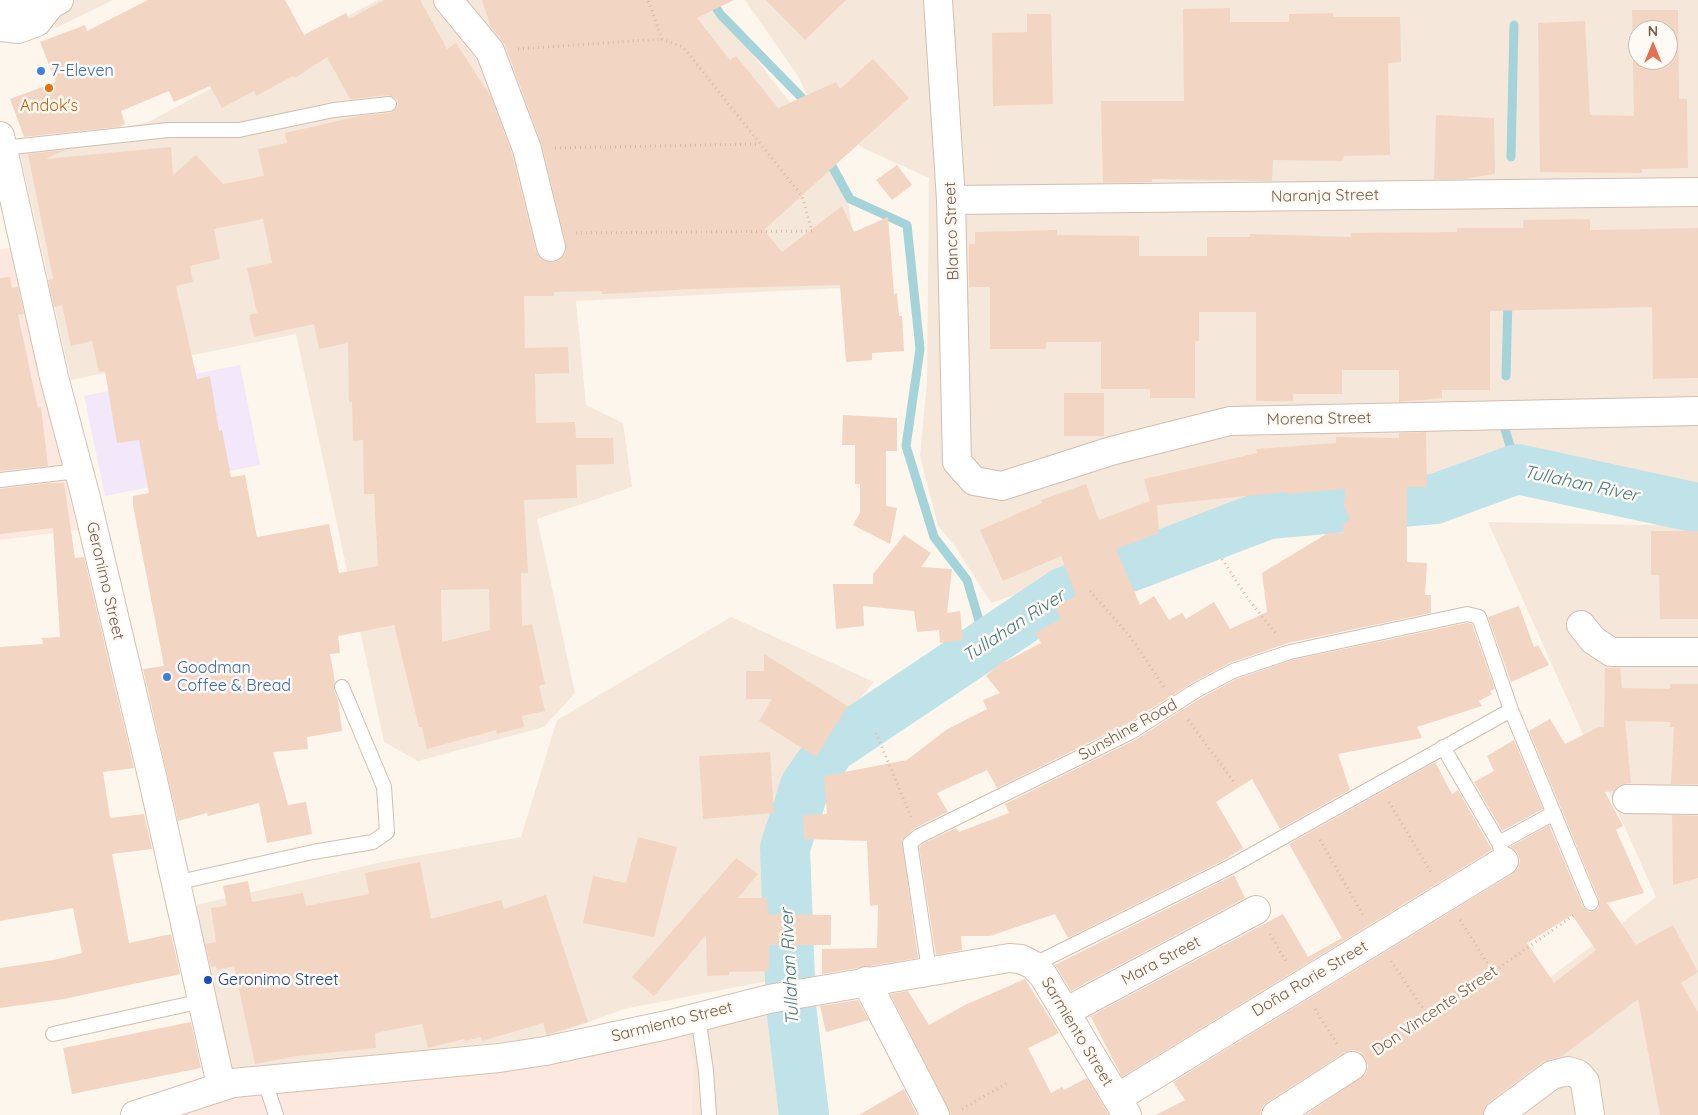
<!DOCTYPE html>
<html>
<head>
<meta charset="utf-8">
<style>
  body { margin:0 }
  #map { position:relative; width:1698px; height:1115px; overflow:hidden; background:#fdf6ec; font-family:Quicksand,sans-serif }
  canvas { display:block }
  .north { position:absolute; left:1628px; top:20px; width:50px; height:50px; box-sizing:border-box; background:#fffaf3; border:1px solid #cabbb1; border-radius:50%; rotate:0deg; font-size:14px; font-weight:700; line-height:20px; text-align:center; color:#7a5c4d }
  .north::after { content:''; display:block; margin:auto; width:18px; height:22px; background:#e76f51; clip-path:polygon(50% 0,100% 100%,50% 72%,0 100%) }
</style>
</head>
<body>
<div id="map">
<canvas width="1698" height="1115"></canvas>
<div class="north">N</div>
</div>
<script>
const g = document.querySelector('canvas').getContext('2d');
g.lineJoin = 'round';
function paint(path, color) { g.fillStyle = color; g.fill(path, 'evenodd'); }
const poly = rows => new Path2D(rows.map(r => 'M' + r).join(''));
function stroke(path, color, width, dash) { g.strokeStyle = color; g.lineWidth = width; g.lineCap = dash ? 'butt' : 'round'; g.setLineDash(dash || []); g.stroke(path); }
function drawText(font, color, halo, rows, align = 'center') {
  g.font = font + ' Quicksand,sans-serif'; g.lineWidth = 5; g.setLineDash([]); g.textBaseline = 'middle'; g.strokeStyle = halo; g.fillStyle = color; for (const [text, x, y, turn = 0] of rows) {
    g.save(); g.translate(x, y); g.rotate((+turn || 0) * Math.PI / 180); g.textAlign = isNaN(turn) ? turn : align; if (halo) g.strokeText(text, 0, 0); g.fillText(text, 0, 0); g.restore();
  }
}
const residential = poly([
  [45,0,113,0,56,28],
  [378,0,711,0,801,117,848,201,861,287,576,301,586,405,623,423,632,487,537,519,575,693,544,727,418,761,384,742,296,334,71,380,19,149,148,122],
  [745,0,1698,0,1698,507,1427,487,1258,510,991,603,955,546,938,526,920,456,927,380,929,178,865,149,844,136,826,135,798,76],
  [1638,30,1668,30,1668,60,1638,60],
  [1488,522,1698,526,1698,1115,1369,1115,1656,897],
  [731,617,874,682,807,762,772,840,772,980,624,1009,548,1037,228,1071,196,905,382,862,521,837,557,720],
  [767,1010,781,1115,691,1115,685,1031]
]);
const commercial = poly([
  [10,248,78,530,0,540,0,249],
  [685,1031,693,1059,692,1115,150,1115,238,1086,602,1054]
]);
const education = poly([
  [240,365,260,465,105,496,84,396]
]);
const stream = poly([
  [711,0,721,15,802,98,806,108],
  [827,157,850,199,907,225,920,349,906,446,934,537,967,580,986,644],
  [1511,157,1514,25],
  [1506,376,1508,299],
  [1504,426,1517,469]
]);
const river = poly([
  [804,1115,791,1006,785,848,805,786,831,748,1064,592,1269,514,1435,499,1517,469,1698,508]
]);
const building = poly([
  [148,0,285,0,304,35,346,13,349,19,384,0,420,0,447,49,456,43,491,97,512,154,536,251,540,258,547,262,555,262,561,259,566,252,566,244,542,145,505,45,491,27,482,0,734,0,697,18,730,60,736,56,778,108,836,82,840,89,873,59,909,98,764,230,782,252,842,206,854,232,888,217,894,294,897,293,899,316,902,316,904,351,872,353,872,360,846,362,840,285,690,289,625,293,602,294,602,291,554,292,554,296,524,296,525,348,568,347,569,373,535,374,536,423,575,422,576,438,613,438,614,464,576,465,577,498,524,500,528,573,521,573,522,626,532,624,545,684,539,686,545,711,522,716,524,727,497,734,496,730,427,749,422,727,419,727,394,625,338,636,340,653,330,654,335,682,334,690,338,700,342,731,307,737,308,749,273,752,288,805,306,802,312,834,267,843,259,803,208,816,207,813,178,821,143,669,164,666,133,506,133,496,149,493,139,440,117,443,105,371,99,372,92,341,71,346,62,305,54,307,48,280,53,279,28,154,66,150,45,159,171,147,173,175,196,155,223,184,264,176,258,149,287,143,285,133,359,116,390,113,397,108,398,103,396,98,389,95,350,99,327,57,295,78,293,76,256,96,254,91,222,108,210,86,174,102,169,91,121,111,125,124,119,127,24,137,10,99,56,82,40,42,85,25,87,31],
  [263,219,272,263,247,268,257,313,249,315,254,337,314,324,319,349,348,343,349,402,352,402,353,441,363,440,364,494,374,494,378,566,339,573,329,524,257,537,245,475,231,477,222,430,219,431,210,376,197,379,176,286,193,282,190,266,220,259,214,229],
  [489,589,490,630,442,642,441,590],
  [766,0,846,0,805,40],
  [1230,8,1230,22,1289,22,1289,14,1333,13,1333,17,1400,17,1401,62,1388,63,1390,155,1344,156,1343,161,1273,160,1272,181,1152,179,1152,182,1103,183,1101,101,1184,101,1183,9],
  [1632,10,1678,10,1679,99,1687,99,1688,168,1642,169,1642,173,1540,172,1538,23,1585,21,1590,115,1634,116],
  [1638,30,1668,30,1668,60,1638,60],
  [1027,14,1051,14,1053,104,993,106,992,33,1027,32],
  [1436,115,1494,118,1495,174,1463,179,1434,179],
  [897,165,912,185,892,200,876,180],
  [1590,219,1590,230,1698,228,1698,378,1653,379,1652,307,1490,311,1490,390,1442,390,1442,398,1399,402,1399,370,1342,370,1342,394,1293,394,1293,401,1256,401,1256,312,1199,312,1199,341,1195,341,1195,398,1150,398,1150,389,1101,389,1101,342,1046,342,1046,349,990,349,990,287,969,287,969,244,975,244,975,232,1057,230,1057,235,1139,236,1139,256,1207,256,1207,237,1250,237,1250,234,1351,237,1351,233,1457,232,1457,228,1523,228,1523,220],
  [10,277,12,288,18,287,24,314,18,315,38,408,41,407,48,466,0,471,0,278],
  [1064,393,1104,393,1104,436,1064,436],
  [843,415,897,418,897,451,886,451,886,506,897,508,890,544,853,525,860,513,860,484,855,484,855,445,842,445],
  [1426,432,1427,487,1407,487,1407,562,1427,563,1425,595,1431,595,1431,613,1288,643,1230,663,1192,683,1127,724,997,788,987,770,937,793,948,812,915,828,902,840,918,958,822,974,822,949,877,948,878,905,870,906,867,841,804,839,803,815,827,814,824,776,907,760,946,730,987,709,983,700,1000,693,986,676,1004,660,1005,662,1041,643,1035,633,1061,619,1055,606,1076,596,1061,556,1003,581,980,530,1042,503,1041,500,1086,484,1099,520,1150,501,1144,479,1257,453,1256,449,1336,443,1336,437,1399,438,1399,433],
  [1345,489,1344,506,1350,520,1343,524,1343,533,1328,533,1262,573,1267,612,1230,629,1214,602,1186,619,1182,613,1169,620,1154,596,1140,605,1116,549,1159,533,1157,505,1286,492,1286,494],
  [50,483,64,483,75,558,84,557,134,768,103,772,110,818,144,814,152,849,112,854,129,943,171,934,180,974,64,999,0,1008,0,968,54,960,82,953,73,908,0,921,0,647,43,644,42,638,60,637,53,528,0,534,0,489],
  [1651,531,1698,531,1698,619,1660,619,1659,575,1651,575],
  [904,535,931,553,921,567,952,569,947,613,960,611,963,640,940,643,939,630,917,632,914,611,863,606,864,626,836,629,833,584,873,584,873,574],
  [1519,606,1534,647,1538,645,1549,665,1511,682,1488,617],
  [1467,623,1472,624,1495,689,1490,691,1492,694,1479,701,1482,706,1417,727,1422,738,1338,754,1350,790,1280,829,1252,779,1216,802,1243,848,1226,859,1068,938,1055,914,990,936,961,936,962,950,936,955,919,847,924,843,956,828,959,832,1009,813,1005,804,1135,740,1201,698,1236,679,1292,660],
  [764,654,848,706,816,757,759,721,772,699,746,699,746,671,764,671],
  [1605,668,1620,668,1622,688,1670,689,1670,684,1698,684,1698,784,1671,784,1674,727,1670,727,1670,722,1625,721,1631,783,1620,785,1614,791,1605,792,1623,826,1616,830,1644,893,1607,903,1636,945,1673,925,1698,972,1681,983,1698,1012,1698,1115,1660,1115,1638,999,1562,1056,1543,1062,1489,1102,1483,1115,1305,1115,1366,1074,1368,1066,1365,1058,1360,1052,1352,1050,1344,1053,1268,1102,1262,1107,1260,1115,1156,1115,1185,1100,1173,1082,1512,874,1518,868,1520,860,1517,852,1510,847,1549,825,1583,906,1589,912,1598,909,1599,900,1529,731,1550,719,1565,744,1599,727,1604,727],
  [1572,915,1596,950,1554,983,1527,943],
  [1514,740,1543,809,1502,831,1474,782,1494,771,1487,756],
  [770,752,774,813,703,819,699,756],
  [1435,762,1452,794,1458,790,1492,850,1122,1077,1091,1017,1087,1018,1283,914,1308,957,1342,938,1289,844],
  [1672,815,1698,816,1698,878,1673,885],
  [638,837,677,847,654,937,583,923,593,876,626,883],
  [736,858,758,874,738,898,767,898,768,914,831,915,831,945,769,945,769,971,729,972,729,975,707,976,706,935,654,996,632,977],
  [420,862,431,919,501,900,504,909,546,895,588,1022,547,1035,543,1023,482,1041,481,1037,465,1041,464,1039,428,1048,422,1024,375,1033,376,1048,297,1056,255,1064,234,966,217,970,216,966,211,967,205,944,216,942,211,908,227,906,223,886,248,881,252,902,303,893,306,906,369,894,365,873],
  [1234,875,1245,898,1071,991,1055,965],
  [1025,979,1059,1033,1028,1048,1051,1093,1062,1087,1064,1090,1087,1078,1109,1115,951,1115,890,994,908,991,929,1025,965,1005],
  [858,1000,869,1020,826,1032,820,1006],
  [191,1022,201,1068,72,1094,63,1048],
  [904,1089,917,1115,859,1115]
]);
const path = poly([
  [518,49,662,39],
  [555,148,759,144],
  [576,233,812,231,802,196,683,47,662,39,648,0],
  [1222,559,1246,596,1276,634],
  [1090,591,1129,635,1164,687],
  [1188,720,1234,782],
  [876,733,911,817],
  [1389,802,1432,874],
  [1320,840,1363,915],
  [1460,920,1493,972],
  [1270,934,1287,963],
  [1391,961,1428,1016],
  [1315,1009,1337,1044],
  [1374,1051,1493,972,1574,915],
  [962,1109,1009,1082]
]);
const lane = poly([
  [3,148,168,130,239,130,334,110,389,104],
  [0,480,78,471],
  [1443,747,1499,843,1504,861],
  [1499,843,1554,813],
  [175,883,313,852,373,842,387,832,384,787,342,687],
  [1033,965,1230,867,1511,710],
  [929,970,910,843,919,836,1131,732,1197,690,1233,671,1290,652,1467,614,1479,617,1511,710,1591,903],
  [698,1016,706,1071,709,1115],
  [53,1034,202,1001],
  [264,1079,276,1115]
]);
const street = poly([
  [448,0,490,51,527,149,551,247],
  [938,0,951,200,957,462,974,481,1002,486,1111,451,1230,421,1698,411],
  [0,19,10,8,29,1,51,4],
  [0,27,18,29,37,22,51,4,59,0],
  [951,200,1698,192],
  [1581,625,1593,640,1611,652,1698,652],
  [1627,799,1698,800],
  [866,981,935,1115],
  [1067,1011,1256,910],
  [1117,1098,1504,861],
  [1276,1115,1352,1066]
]);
const secondary = poly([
  [0,136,54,377,85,494,153,780,221,1085],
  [135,1115,233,1083,499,1058,545,1051,667,1025,769,999,1009,958,1021,959,1033,965,1043,975,1127,1115],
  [1498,1115,1552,1075,1568,1071,1578,1074,1585,1082,1590,1115]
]);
const markers = [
  [41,71,5,"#3f7fe0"],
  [49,88,5,"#e8710a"],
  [167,677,5,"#3f7fe0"],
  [208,980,5,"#1a4fb4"]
];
const shopNames = [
  ["7-Eleven",51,71],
  ["Goodman",177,668],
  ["Coffee & Bread",177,686]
];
const foodNames = [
  ["Andok's",49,106]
];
const streetNames = [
  ["Naranja Street",1325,196,-1],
  ["Blanco Street",952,231,-92],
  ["Morena Street",1319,419,-1],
  ["Geronimo Street",105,581,77],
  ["Sunshine Road",1128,730,-29],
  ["Mara Street",1161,961,-28],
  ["Doña Rorie Street",1310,979,-31],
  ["Don Vincente Street",1435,1011,-34],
  ["Sarmiento Street",672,1022,-14],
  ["Sarmiento Street",1077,1032,59]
];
const transitNames = [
  ["Geronimo Street",218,980]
];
const waterNames = [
  ["Tullahan River",1581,484,12],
  ["Tullahan River",1014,626,-33],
  ["Tullahan River",790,967,-93]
];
paint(residential, '#f5e8da');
paint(commercial, '#fde8e0');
paint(education, '#f3e8fa');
stroke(stream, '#a5d3da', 9);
stroke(river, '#bfe3e8', 50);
paint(building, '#f3d5c3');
stroke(lane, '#d1beb0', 16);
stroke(street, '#d1beb0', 30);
stroke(secondary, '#d6c0b0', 30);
stroke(path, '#d9b8a5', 3, [1, 4]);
stroke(lane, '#fff', 14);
stroke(street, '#fff', 28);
stroke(secondary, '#fff', 28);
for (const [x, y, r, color] of markers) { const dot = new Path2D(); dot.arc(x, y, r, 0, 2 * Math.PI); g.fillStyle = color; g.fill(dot); stroke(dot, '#fffaf3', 2); }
drawText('16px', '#366cbe', '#fffaf3', shopNames, 'left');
drawText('16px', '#c56008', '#fffaf3', foodNames);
drawText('16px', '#7a5c4d', '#fffaf3', streetNames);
drawText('16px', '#164399', '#fffaf3', transitNames, 'left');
drawText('italic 18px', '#437c86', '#fffaf3', waterNames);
</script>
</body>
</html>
